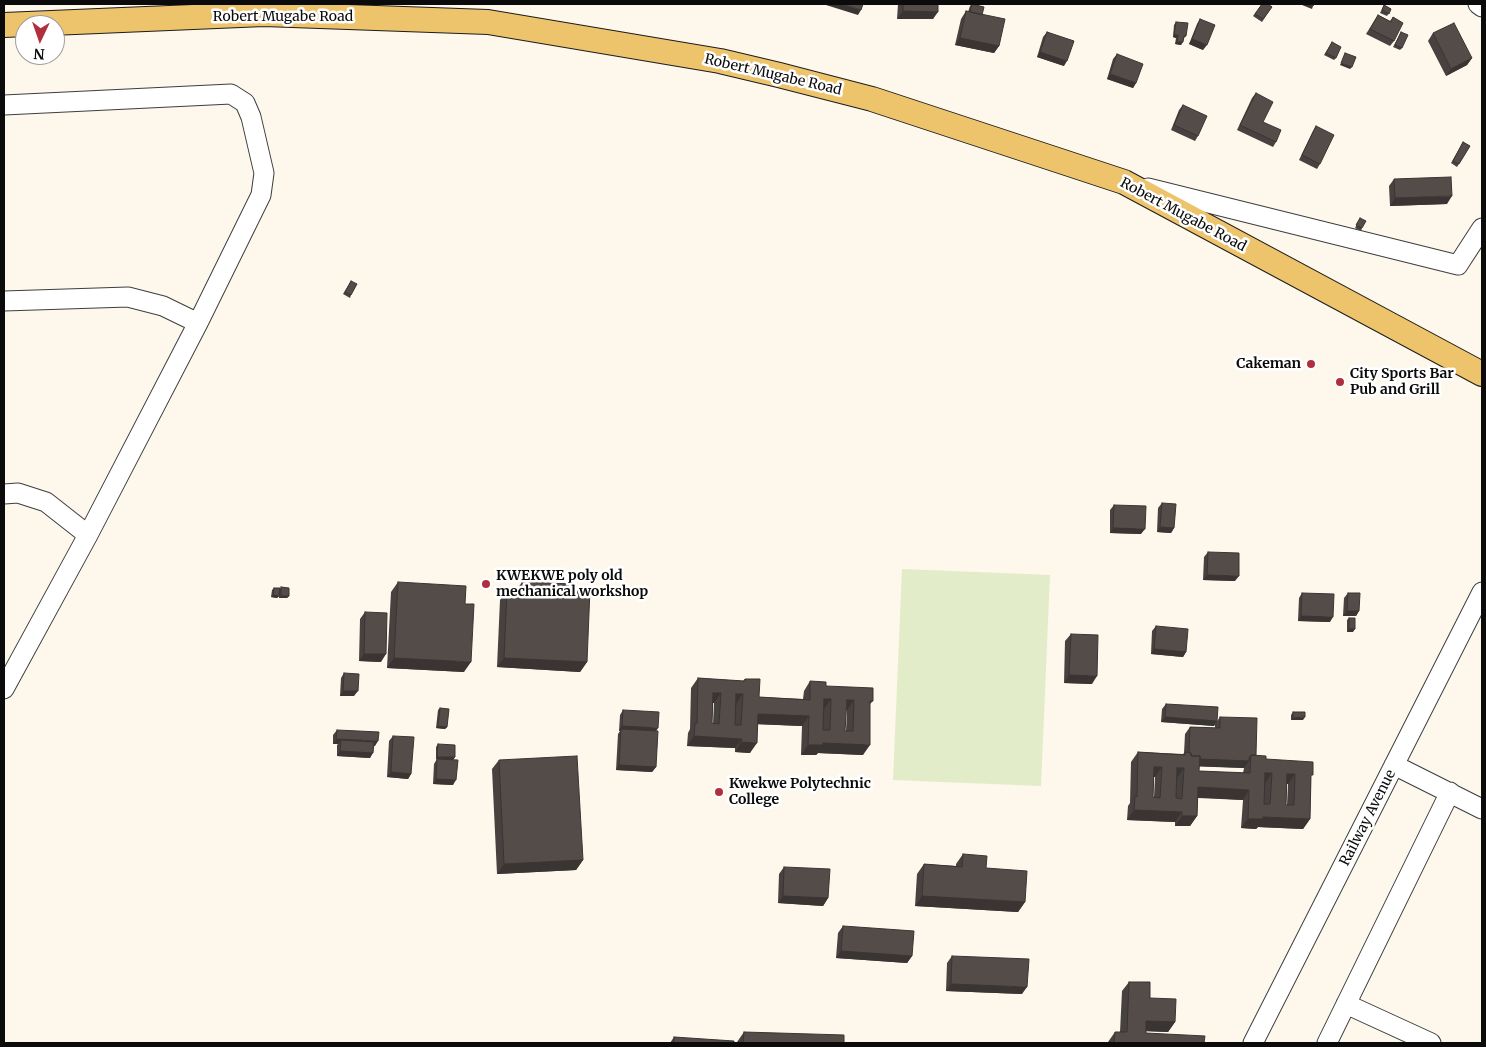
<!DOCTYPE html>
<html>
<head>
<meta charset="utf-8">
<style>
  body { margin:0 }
  #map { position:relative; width:1486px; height:1047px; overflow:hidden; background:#fdf8eb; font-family:Merriweather,serif }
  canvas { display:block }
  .frame { position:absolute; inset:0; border:5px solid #0b0b0b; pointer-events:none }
  .north { position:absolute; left:15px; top:15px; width:50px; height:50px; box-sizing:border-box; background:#fff; border:1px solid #9d9d9d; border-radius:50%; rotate:183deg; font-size:14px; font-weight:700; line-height:20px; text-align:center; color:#0b0b0b }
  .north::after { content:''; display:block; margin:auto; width:18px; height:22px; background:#af2f3f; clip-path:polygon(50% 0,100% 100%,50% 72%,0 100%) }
</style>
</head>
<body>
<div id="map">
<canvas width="1486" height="1047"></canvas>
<div class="frame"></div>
<div class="north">N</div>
</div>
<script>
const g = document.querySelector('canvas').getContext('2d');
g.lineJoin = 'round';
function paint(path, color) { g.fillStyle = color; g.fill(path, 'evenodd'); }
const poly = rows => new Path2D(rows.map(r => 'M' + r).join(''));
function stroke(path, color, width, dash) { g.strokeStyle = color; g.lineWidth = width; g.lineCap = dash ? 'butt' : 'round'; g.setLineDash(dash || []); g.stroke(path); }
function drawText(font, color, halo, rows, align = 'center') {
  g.font = font + ' Merriweather,serif'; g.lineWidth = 5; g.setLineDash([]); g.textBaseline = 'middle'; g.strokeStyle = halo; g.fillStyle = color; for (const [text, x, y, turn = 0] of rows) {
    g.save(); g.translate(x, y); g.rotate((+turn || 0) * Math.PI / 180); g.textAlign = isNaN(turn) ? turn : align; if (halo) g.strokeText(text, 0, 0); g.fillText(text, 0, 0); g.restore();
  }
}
const pitch = poly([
  [902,569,1050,575,1041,786,893,780]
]);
const minor = poly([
  [1478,4,1482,7],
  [4,105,231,94,245,103,251,117,264,173,261,195,198,323,88,535,4,689],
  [1148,188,1458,265,1482,228],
  [4,301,128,297,163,306,198,323],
  [4,494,18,493,46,502,88,535],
  [1394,765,1482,809],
  [1346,1004,1431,1043],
  [1253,1043,1482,592],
  [1327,1043,1450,792]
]);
const major = poly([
  [4,25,264,14,488,22,720,61,779,75,872,99,1124,182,1482,374]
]);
const wall = poly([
  [898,4,938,4,933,19,897,19],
  [972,4,982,15,999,46,994,53,955,45,961,19,966,11,968,12,970,6],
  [1262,4,1272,7,1262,22,1253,16],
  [1384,5,1391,9,1387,16,1380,13],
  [1378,15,1390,21,1393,17,1394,41,1390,46,1366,34],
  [1200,19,1203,50,1189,44,1197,24],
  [1176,22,1186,36,1184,38,1181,45,1175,44,1176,38,1173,37,1174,25],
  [1047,32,1064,66,1037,57,1043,37],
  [1401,32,1402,48,1400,50,1393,47],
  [1433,33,1472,58,1467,65,1446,76,1428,41],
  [1332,42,1336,58,1334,60,1324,55],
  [1117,54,1136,83,1133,88,1107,79,1113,59],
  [1256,93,1263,122,1276,142,1273,147,1237,130,1252,98],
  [1183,105,1198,136,1195,141,1171,130,1179,110],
  [1316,126,1320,164,1317,169,1299,160,1313,131],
  [1463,142,1470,146,1457,167,1451,163],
  [1394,179,1447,204,1390,206,1389,186],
  [1360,218,1362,228,1361,231,1355,228],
  [351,281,351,295,350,298,343,294],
  [1162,503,1174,528,1171,533,1157,532,1158,508],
  [1114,505,1141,534,1110,533,1110,510],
  [1208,552,1235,581,1203,580,1204,557],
  [398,582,464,672,387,668,391,592],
  [522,582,574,589,587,662,580,672,497,667,500,600,507,590,516,591],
  [281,587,289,596,287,598,279,598,279,592,279,596,277,598,271,597,272,590,274,588,280,589],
  [1302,593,1330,622,1298,621,1299,598],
  [1348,593,1359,611,1356,616,1343,616,1344,598],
  [365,612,381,662,359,661,360,619],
  [1349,618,1353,632,1347,632,1347,620],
  [1156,626,1186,652,1183,657,1151,654,1152,631],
  [1071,634,1092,684,1064,683,1065,641],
  [344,673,354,696,340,696,341,678],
  [698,678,743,681,745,679,759,697,803,699,804,691,810,681,873,701,870,704,863,755,818,753,816,755,801,755,802,726,758,724,750,753,735,752,735,748,687,746,688,733,690,729,691,688],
  [713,703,714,703,713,724,712,723],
  [846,710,847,710,846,731,845,731],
  [1166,704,1217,721,1214,726,1161,722,1162,709],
  [440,708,447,727,445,729,436,728,438,710],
  [623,710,656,731,656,767,652,772,616,770,618,734,620,731,619,731,620,715],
  [1293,712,1303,720,1291,720,1291,715],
  [1220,717,1256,755,1311,778,1310,819,1303,829,1258,827,1256,829,1241,828,1243,800,1198,798,1197,816,1190,826,1175,826,1175,822,1127,820,1128,806,1130,803,1131,762,1138,752,1183,754,1184,753,1185,734,1190,727,1215,728,1215,724],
  [1199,766,1244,768,1243,773,1199,771],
  [1154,777,1155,777,1154,797,1153,797],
  [1287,784,1288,784,1287,805,1286,805],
  [337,730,375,746,374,746,370,758,337,756,337,745,338,744,333,744,333,735],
  [393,736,411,774,408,779,387,777,389,741],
  [438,744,455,757,453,760,453,785,433,784,434,764,437,759,436,759,436,747],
  [499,760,583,860,576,870,497,874,492,769],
  [963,854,1025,902,1018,912,915,906,917,874,924,864,956,866,956,864],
  [784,867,828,898,823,906,778,903,779,874],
  [843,926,912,956,907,963,836,958,838,933],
  [952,956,1022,994,946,991,947,963],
  [1129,982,1150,998,1175,1022,1168,1032,1146,1031,1146,1033,1204,1043,1108,1043,1108,1042,1115,1032,1120,1032,1122,991],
  [744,1032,844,1043,737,1043,737,1042],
  [674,1037,734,1043,670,1043]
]);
const shadedWall = poly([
  [828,4,842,4,861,10,858,15,826,5],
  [1303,4,1307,4,1313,6,1312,9,1302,5],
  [903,11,938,12,933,19,897,19],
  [1174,35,1178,35,1176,38,1173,37],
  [960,38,999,46,994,53,955,45],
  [1192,39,1207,45,1203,50,1189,44],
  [1177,42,1183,42,1181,45,1175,44],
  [1040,52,1067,61,1064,66,1037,57],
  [1472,58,1467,65,1446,76,1451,69],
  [1341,63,1352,67,1350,69,1340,65],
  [1110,74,1136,83,1133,88,1107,79],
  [1452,196,1447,204,1390,206,1395,198],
  [1160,527,1174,528,1171,533,1157,532],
  [1113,528,1145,529,1141,534,1110,533],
  [1207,575,1239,576,1235,581,1203,580],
  [273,595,279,596,277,598,271,597],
  [281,596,289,596,287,598,279,598],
  [1347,611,1359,611,1356,616,1343,616],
  [1301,616,1333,617,1330,622,1298,621],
  [1349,629,1355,629,1353,632,1347,632],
  [1154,649,1186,652,1183,657,1151,654],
  [364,654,386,654,381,662,359,661],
  [394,658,471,662,464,672,387,668],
  [504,658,587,662,580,672,497,667],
  [1069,675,1097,676,1092,684,1064,683],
  [343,691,358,691,354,696,340,696],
  [713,693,721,693,714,703,706,703],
  [736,694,743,694,736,704],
  [824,699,831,699,824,709],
  [847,700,854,700,847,710,840,710],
  [758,714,809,716,802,726,751,724],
  [1165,717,1217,721,1214,726,1161,722],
  [1305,717,1303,720,1291,720,1293,718],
  [438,726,447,727,445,729,436,728],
  [622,726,658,728,655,733,621,729,620,731,619,731],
  [694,736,742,739,735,748,687,746],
  [336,739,378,741,375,746,340,744,341,740,338,744,333,744],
  [741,742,757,743,750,753,735,752],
  [823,743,870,745,863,755,818,753,816,755,801,755,808,745],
  [340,751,373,753,370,758,337,756],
  [437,757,455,757,453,760,436,759],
  [1189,758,1249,761,1244,768,1184,766],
  [619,765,656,767,652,772,616,770],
  [1154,767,1162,767,1155,777,1147,777],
  [1177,768,1184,768,1177,778],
  [391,772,411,774,408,779,387,777],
  [1265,773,1272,773,1265,783],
  [1287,774,1295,774,1288,784,1281,784],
  [436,779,456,780,453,785,433,784],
  [1198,787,1249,790,1243,800,1191,797],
  [1134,810,1182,812,1175,822,1127,820],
  [1182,816,1197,816,1190,826,1175,826],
  [1263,817,1310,819,1303,829,1258,827,1256,829,1241,828,1248,819],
  [583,860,576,870,497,874,504,864],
  [783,896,828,898,823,906,778,903],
  [922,896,1025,902,1018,912,915,906],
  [841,951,912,956,907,963,836,958],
  [951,984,1027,987,1022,994,946,991],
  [1146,1021,1175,1022,1168,1032,1140,1031]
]);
const building = poly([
  [842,4,863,4,861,10,842,4],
  [903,4,938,4,938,12,903,11,903,4],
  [972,4,984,7,982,15,970,12,972,4],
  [1262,4,1268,4,1272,7,1263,19,1255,14,1262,4],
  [1307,4,1314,4,1313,6,1307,4],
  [1384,5,1391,9,1389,14,1382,10,1384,5],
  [966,11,1005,19,999,46,960,38,966,11],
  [1378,15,1391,22,1393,17,1403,23,1394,41,1370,29,1378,15],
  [1200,19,1215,25,1207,45,1192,39,1200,19],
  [1176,22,1188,23,1186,36,1184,36,1183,42,1177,42,1178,35,1174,35,1176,22],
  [1454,23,1472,58,1451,69,1433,33,1454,23],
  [1047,32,1074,41,1067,61,1040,52,1047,32],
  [1401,32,1408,35,1402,48,1395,45,1401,32],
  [1332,42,1341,47,1336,58,1326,53,1332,42],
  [1345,53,1356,57,1352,67,1341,63,1345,53],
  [1117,54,1143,64,1136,83,1110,74,1117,54],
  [1256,93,1273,102,1263,122,1281,130,1276,142,1240,125,1256,93],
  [1183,105,1207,116,1198,136,1174,125,1183,105],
  [1316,126,1334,135,1320,164,1302,155,1316,126],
  [1463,142,1470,146,1459,164,1453,161,1463,142],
  [1451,177,1452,196,1395,198,1394,179,1451,177],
  [1360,218,1366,221,1362,228,1356,225,1360,218],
  [351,281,357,284,351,295,345,292,351,281],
  [1162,503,1176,504,1174,528,1160,527,1162,503],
  [1114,505,1146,506,1145,529,1113,528,1114,505],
  [1208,552,1239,553,1239,576,1207,575,1208,552],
  [398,582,466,586,465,604,474,604,471,662,394,658,398,582],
  [522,582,574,584,574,589,590,589,587,662,504,658,507,590,522,591,522,582],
  [281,587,289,588,289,596,281,596,281,587],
  [274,588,280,588,279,596,273,595,274,588],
  [1302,593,1334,594,1333,617,1301,616,1302,593],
  [1348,593,1360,593,1359,611,1347,611,1348,593],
  [365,612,387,613,386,654,364,654,365,612],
  [1349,618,1355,618,1355,629,1349,629,1349,618],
  [1156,626,1188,629,1186,652,1154,649,1156,626],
  [1071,634,1098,635,1097,676,1069,675,1071,634],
  [344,673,359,674,358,691,343,691,344,673],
  [698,678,744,681,745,679,760,679,759,697,810,700,810,681,826,682,826,686,873,688,873,701,870,701,870,745,823,743,823,745,808,745,809,716,758,714,757,743,741,742,742,739,694,736,695,723,697,723,698,678],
  [713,693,721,693,719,724,712,723,713,693],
  [736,694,743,694,741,725,735,725,736,694],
  [824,699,831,699,830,730,823,730,824,699],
  [847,700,854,700,853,731,845,731,847,700],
  [1166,704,1218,707,1217,721,1165,717,1166,704],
  [440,708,449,709,447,727,438,726,440,708],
  [623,710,659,712,658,728,622,726,623,710],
  [1293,712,1305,712,1305,717,1293,718,1293,712],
  [1220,717,1257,718,1256,755,1251,755,1249,758,1249,761,1200,759,1200,756,1191,756,1191,753,1189,752,1190,727,1220,728,1220,717],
  [621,729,658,731,656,767,619,765,621,729],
  [337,730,379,732,378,741,336,739,337,730],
  [393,736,414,737,411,774,391,772,393,736],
  [341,740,374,742,373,753,340,751,341,740],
  [438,744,455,745,455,757,437,757,438,744],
  [1138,752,1185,755,1185,752,1191,753,1191,756,1200,756,1199,771,1250,773,1251,755,1266,756,1266,759,1313,762,1313,775,1311,775,1310,819,1263,817,1263,819,1248,819,1249,790,1198,787,1197,816,1182,816,1182,812,1134,810,1135,796,1137,797,1138,752],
  [1154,767,1162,767,1160,798,1153,797,1154,767],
  [1177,768,1184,768,1182,799,1176,798,1177,768],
  [1265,773,1272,773,1270,804,1264,804,1265,773],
  [1287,774,1295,774,1294,805,1286,805,1287,774],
  [577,756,583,860,504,864,499,760,577,756],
  [437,759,458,760,456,780,436,779,437,759],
  [963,854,987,856,986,868,1027,871,1025,902,922,896,924,864,962,867,963,854],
  [784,867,830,869,828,898,783,896,784,867],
  [843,926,914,931,912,956,841,951,843,926],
  [952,956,1029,959,1027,987,951,984,952,956],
  [1129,982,1150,982,1150,998,1176,999,1175,1022,1146,1021,1146,1033,1205,1036,1204,1043,1114,1043,1115,1032,1127,1032,1129,982],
  [744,1032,844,1035,844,1043,743,1043,744,1032],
  [674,1037,734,1041,734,1043,674,1043,674,1037]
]);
const markers = [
  [1311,364,5,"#af2f3f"],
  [1340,382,5,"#af2f3f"],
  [486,584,5,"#af2f3f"],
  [719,792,5,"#af2f3f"]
];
const streetNames = [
  ["Robert Mugabe Road",283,17],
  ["Robert Mugabe Road",773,75,13],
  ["Robert Mugabe Road",1183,215,28],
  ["Railway Avenue",1368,818,-63]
];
const poiNames = [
  ["Cakeman",1301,364,"right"],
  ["City Sports Bar",1350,374],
  ["Pub and Grill",1350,390],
  ["KWEKWE poly old",496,576],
  ["mechanical workshop",496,592],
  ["Kwekwe Polytechnic",729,784],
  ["College",729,800]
];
paint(pitch, '#e3ecc9');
stroke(minor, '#3e3e3e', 21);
stroke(major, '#1c1c1c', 26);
stroke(minor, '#fff', 19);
stroke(major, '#edc46b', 24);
paint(wall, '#47413f');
paint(shadedWall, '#3a3533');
paint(building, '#534c49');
stroke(building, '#3a3533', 1);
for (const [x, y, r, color] of markers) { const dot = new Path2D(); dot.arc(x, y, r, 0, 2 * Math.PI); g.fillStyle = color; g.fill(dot); stroke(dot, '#fff', 2); }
drawText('14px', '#0b0b0b', '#fff', streetNames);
drawText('bold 14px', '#0b0b0b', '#fff', poiNames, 'left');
</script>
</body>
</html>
